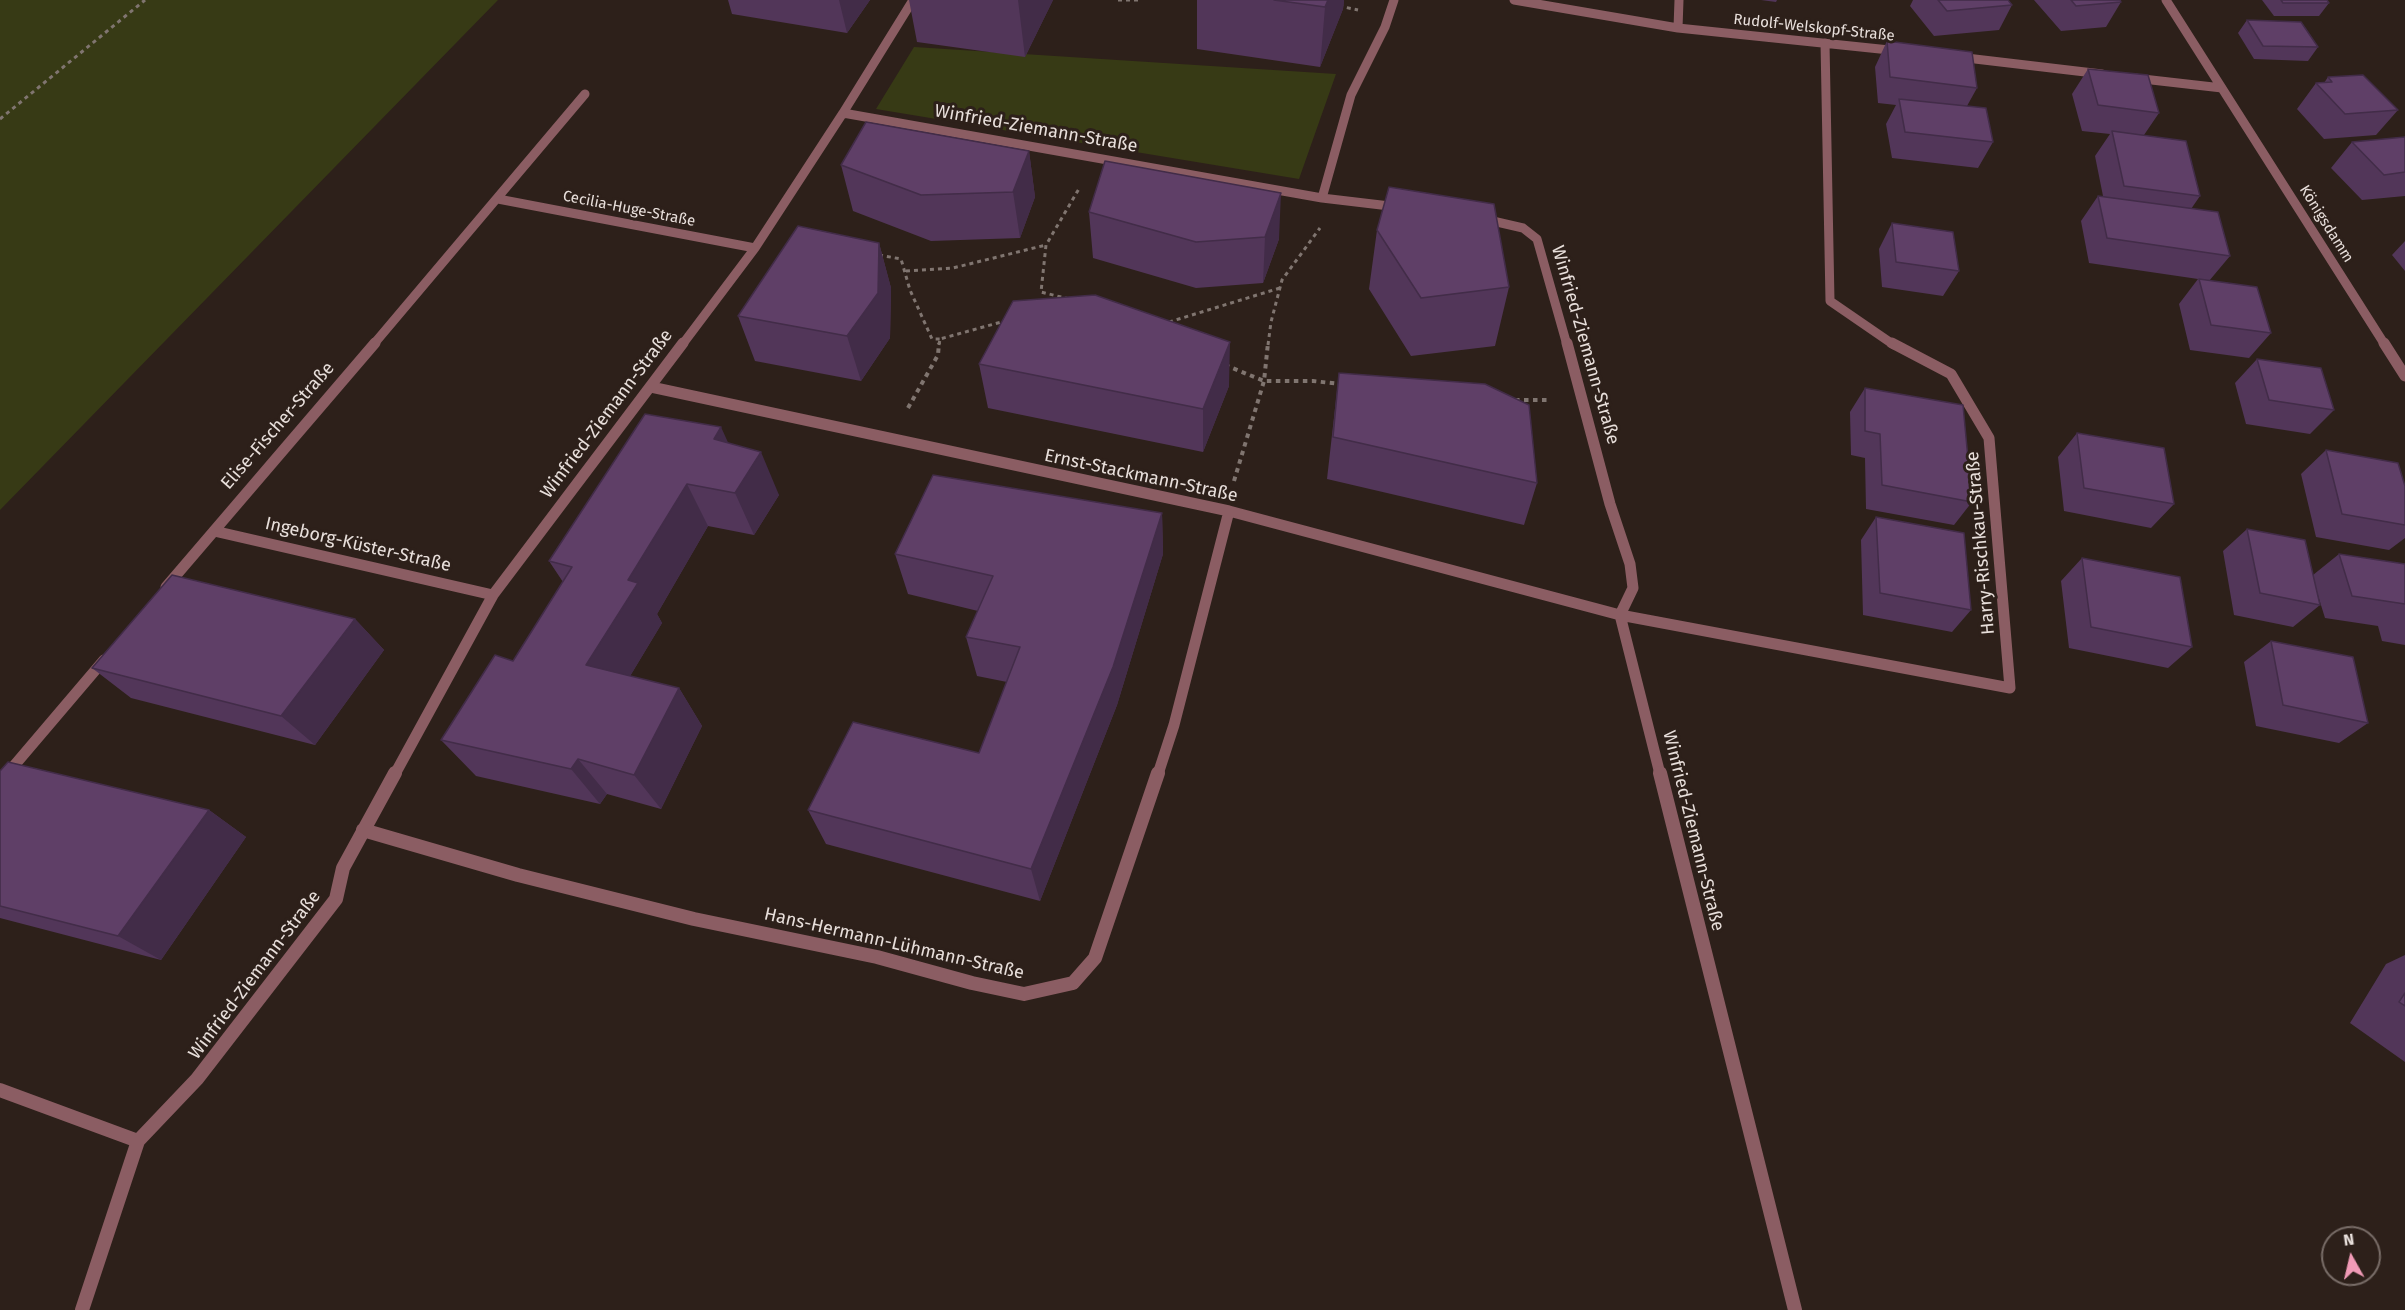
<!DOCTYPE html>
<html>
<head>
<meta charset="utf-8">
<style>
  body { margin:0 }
  #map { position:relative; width:2405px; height:1310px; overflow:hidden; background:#2d201a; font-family:"Fira Sans",sans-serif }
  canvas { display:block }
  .north { position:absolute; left:2321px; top:1226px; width:60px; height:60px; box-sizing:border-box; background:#2d201a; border:2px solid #786c67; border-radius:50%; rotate:352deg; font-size:16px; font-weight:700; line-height:24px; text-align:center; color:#e8dfdb }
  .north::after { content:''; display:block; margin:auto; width:21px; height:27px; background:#f09ab6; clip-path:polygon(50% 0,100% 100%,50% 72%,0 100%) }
</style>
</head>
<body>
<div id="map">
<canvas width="2405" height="1310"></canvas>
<div class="north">N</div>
</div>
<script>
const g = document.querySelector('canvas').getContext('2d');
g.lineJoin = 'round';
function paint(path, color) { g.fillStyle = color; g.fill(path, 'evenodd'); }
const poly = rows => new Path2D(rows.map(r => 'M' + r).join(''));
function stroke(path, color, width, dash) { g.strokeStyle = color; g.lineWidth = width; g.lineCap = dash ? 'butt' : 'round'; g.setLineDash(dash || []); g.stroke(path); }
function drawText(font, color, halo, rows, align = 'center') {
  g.font = font + ' "Fira Sans",sans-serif'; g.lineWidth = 6; g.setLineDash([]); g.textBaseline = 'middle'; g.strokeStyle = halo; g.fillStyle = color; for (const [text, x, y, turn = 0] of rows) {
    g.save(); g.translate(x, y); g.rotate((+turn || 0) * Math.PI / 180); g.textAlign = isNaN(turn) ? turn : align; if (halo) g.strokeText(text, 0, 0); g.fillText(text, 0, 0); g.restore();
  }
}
const green = poly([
  [0,0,498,0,0,510],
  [914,47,1336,74,1299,179,876,109]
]);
const pathFar1 = poly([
  [1118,0,1139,0],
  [1339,6,1358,10],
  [0,119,145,0],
  [879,255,901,259,910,290,932,339,940,339],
  [906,271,953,268,1046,245],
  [1069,299,1041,292,1046,245,1080,187],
  [1169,322,1280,288],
  [939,345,940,339,1005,321],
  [1268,345,1271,322,1282,280,1320,228]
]);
const path = poly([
  [1225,365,1264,381,1313,381,1340,384],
  [1515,400,1550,400],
  [908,408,938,355,939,343],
  [1234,481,1264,381,1268,343]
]);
const streetFar2 = poly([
  [1514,0,1678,28,1899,51],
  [2166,0,2385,345],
  [1678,28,1679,0],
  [1825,43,1830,301,1894,345],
  [1958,57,2102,74],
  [2134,78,2222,88],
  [843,113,913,0],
  [1322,198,1351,95,1385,27,1394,0],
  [498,199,755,248],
  [1484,219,1523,228,1537,239,1567,345],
  [373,345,585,94],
  [682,345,755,248,843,113,1322,198,1398,207]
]);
const streetFar1 = poly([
  [1567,343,1610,504,1630,564,1633,588,1620,615,1660,774],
  [2384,343,2405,376],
  [651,387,1229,511,1620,615,2010,688,1989,438,1951,374,1892,343],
  [214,531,493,595],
  [166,587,375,343],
  [7,774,104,660],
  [395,774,493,595,683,343],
  [1158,774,1174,725,1229,511]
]);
const street = poly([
  [1660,773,1795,1310],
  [0,782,8,773],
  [363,830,518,875,694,919,877,957,972,983,1024,994,1073,983,1095,958,1158,773],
  [0,1090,138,1141],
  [82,1310,138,1141,197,1079,336,899,343,868,395,773]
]);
const wall = poly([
  [728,0,870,0,847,33,732,14],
  [909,0,1053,0,1025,57,917,42],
  [1197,0,1344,0,1343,9,1320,67,1197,49],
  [1761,0,1777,0,1776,2],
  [1913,0,2008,0,2012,5,1999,30,1934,36,1910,6],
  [2034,0,2120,0,2121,2,2106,27,2061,31],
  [2262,0,2327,0,2329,3,2319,16,2274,16],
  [2247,20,2318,47,2308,61,2254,59,2238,33],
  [1887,41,1977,88,1967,106,1993,142,1978,168,1892,158,1886,124,1896,105,1878,103,1875,67],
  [2088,69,2159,113,2144,135,2200,196,2191,209,2230,256,2209,281,2271,333,2249,358,2190,350,2179,304,2198,279,2089,263,2081,221,2098,196,2103,196,2095,156,2110,134,2082,131,2072,94],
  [2328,77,2398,110,2376,135,2324,139,2297,109,2316,83,2324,83],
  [2405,137,2405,196,2362,200,2331,168,2352,142],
  [1029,151,1035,197,1020,238,931,241,853,211,841,165],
  [1089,212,1279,239,1263,283,1196,288,1093,258],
  [1892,223,1959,271,1943,296,1882,287,1879,249],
  [1377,230,1509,287,1495,346,1411,356,1369,289],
  [2405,241,2405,271,2392,255],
  [879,243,891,288,890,338,861,381,755,361,738,316],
  [2257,359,2334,410,2310,434,2246,424,2235,383],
  [979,364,1229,386,1203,452,988,408],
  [1339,373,1537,483,1524,525,1327,479],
  [1865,388,1972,502,1954,525,1866,509,1865,458,1851,455,1850,412],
  [2077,433,2174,504,2151,528,2064,511,2058,457],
  [728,443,779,495,754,535,708,526,657,614,662,623,630,676,679,688,702,726,661,809,607,794,600,804,476,776,441,740,513,661,563,582,549,561],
  [2326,450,2405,486,2405,538,2389,550,2316,537,2301,474],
  [1162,513,1163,554,1117,705,1040,901,826,844,808,810,979,753,1007,682,977,676,966,637,978,611,908,594,895,554],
  [1876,517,1971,610,1952,632,1863,615,1861,540],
  [2247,529,2313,575,2339,554,2405,564,2405,645,2382,641,2378,626,2325,618,2316,589,2320,605,2293,627,2234,615,2223,551],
  [2082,558,2192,647,2168,668,2069,648,2061,581],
  [355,619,384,650,315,745,131,698,92,668],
  [2271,641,2368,723,2339,743,2256,726,2244,662],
  [0,771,209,810,246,837,161,960,0,918],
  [2405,955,2405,1062,2350,1023,2386,964]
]);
const shadedWall = poly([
  [839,0,870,0,847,33],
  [1018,0,1053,0,1025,57],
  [1328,0,1344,0,1343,9,1320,67,1325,7],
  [1029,151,1035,197,1020,238,1013,192],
  [1281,193,1279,239,1263,283,1265,237],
  [879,243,891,288,890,338,861,381,847,336],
  [1230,342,1229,386,1203,452,1203,409],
  [721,427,741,471,714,439],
  [761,452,779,495,754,535,735,493],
  [687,484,708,526,657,614,662,623,614,703,586,665,628,580],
  [1162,513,1163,554,1117,705,1040,901,1031,869],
  [355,619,384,650,315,745,281,716],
  [679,688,702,726,661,809,634,775],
  [578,759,607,794,600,804,571,769],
  [209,810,246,837,161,960,118,936]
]);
const building = poly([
  [1274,0,1328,0,1325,7,1274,0],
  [1938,0,2008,0,2012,5,1947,11,1938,0],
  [2071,0,2120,0,2121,2,2076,6,2071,0],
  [2281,0,2327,0,2329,3,2283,3,2281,0],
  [2247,20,2301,22,2318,47,2263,46,2247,20],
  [1887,41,1972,52,1977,88,1890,77,1887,41],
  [2088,69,2148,75,2159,113,2098,105,2088,69],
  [2363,75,2398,110,2345,114,2316,83,2332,82,2328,77,2363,75],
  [1899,99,1986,108,1993,142,1905,132,1899,99],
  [866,122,1029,151,1013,192,921,195,841,165,866,122],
  [2112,131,2186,141,2200,196,2124,186,2112,131],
  [2405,137,2405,172,2384,175,2352,142,2405,137],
  [1105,161,1281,193,1265,237,1196,242,1089,212,1105,161],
  [1389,187,1494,204,1509,287,1421,298,1377,230,1389,187],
  [2098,196,2218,212,2230,256,2107,238,2098,196],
  [1892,223,1953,232,1959,271,1896,262,1892,223],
  [798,226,879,243,878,293,847,336,738,316,798,226],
  [2199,279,2257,287,2271,333,2211,325,2199,279],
  [1095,295,1230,342,1203,409,979,364,1013,301,1095,295],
  [2257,359,2321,368,2334,410,2269,400,2257,359],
  [1339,373,1485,384,1529,405,1537,483,1333,437,1339,373],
  [1865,388,1963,405,1972,502,1882,485,1880,434,1865,431,1865,388],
  [645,414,721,427,714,439,761,452,735,493,687,484,628,580,638,583,586,665,679,688,634,775,578,759,571,769,441,740,495,655,513,661,572,567,549,561,645,414],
  [2077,433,2164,448,2174,504,2084,488,2077,433],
  [2326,450,2398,463,2405,486,2405,525,2342,514,2326,450],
  [933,475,1162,513,1113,667,1031,869,808,810,853,722,979,753,1020,647,966,637,993,576,895,554,933,475],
  [1876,517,1964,533,1971,610,1880,593,1876,517],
  [2247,529,2305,540,2320,605,2260,593,2247,529],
  [2339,554,2405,564,2405,604,2352,596,2339,554],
  [2082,558,2180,577,2192,647,2091,627,2082,558],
  [172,575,355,619,281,716,92,668,172,575],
  [2271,641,2353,657,2368,723,2283,705,2271,641],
  [8,762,209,810,118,936,0,906,0,771,8,762],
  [2405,993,2405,1006,2399,1002,2405,993]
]);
const farStreetnames = [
  ["Rudolf-Welskopf-Straße",1814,28,6],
  ["Cecilia-Huge-Straße",629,209,11],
  ["Königsdamm",2326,224,58]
];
const streetNames = [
  ["Winfried-Ziemann-Straße",1036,129,10],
  ["Winfried-Ziemann-Straße",1585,345,74],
  ["Winfried-Ziemann-Straße",607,414,-53],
  ["Elise-Fischer-Straße",278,426,-49],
  ["Ernst-Stackmann-Straße",1141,476,12],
  ["Harry-Rischkau-Straße",1981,543,-95],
  ["Ingeborg-Küster-Straße",358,545,13],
  ["Winfried-Ziemann-Straße",1693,831,76],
  ["Hans-Hermann-Lühmann-Straße",894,944,13],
  ["Winfried-Ziemann-Straße",255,975,-53]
];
paint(green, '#373a15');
stroke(pathFar1, '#807570', 3, [4, 4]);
stroke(path, '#807570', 4, [4.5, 4.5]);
stroke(streetFar2, '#8b5d63', 9);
stroke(streetFar1, '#8b5d63', 11);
stroke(street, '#8b5d63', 14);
paint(wall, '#523659');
paint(shadedWall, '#422c48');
paint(building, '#5f3f67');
stroke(building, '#422c48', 1.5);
drawText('15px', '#e8dfdb', '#2d201a', farStreetnames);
drawText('18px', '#e8dfdb', '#2d201a', streetNames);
</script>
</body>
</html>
